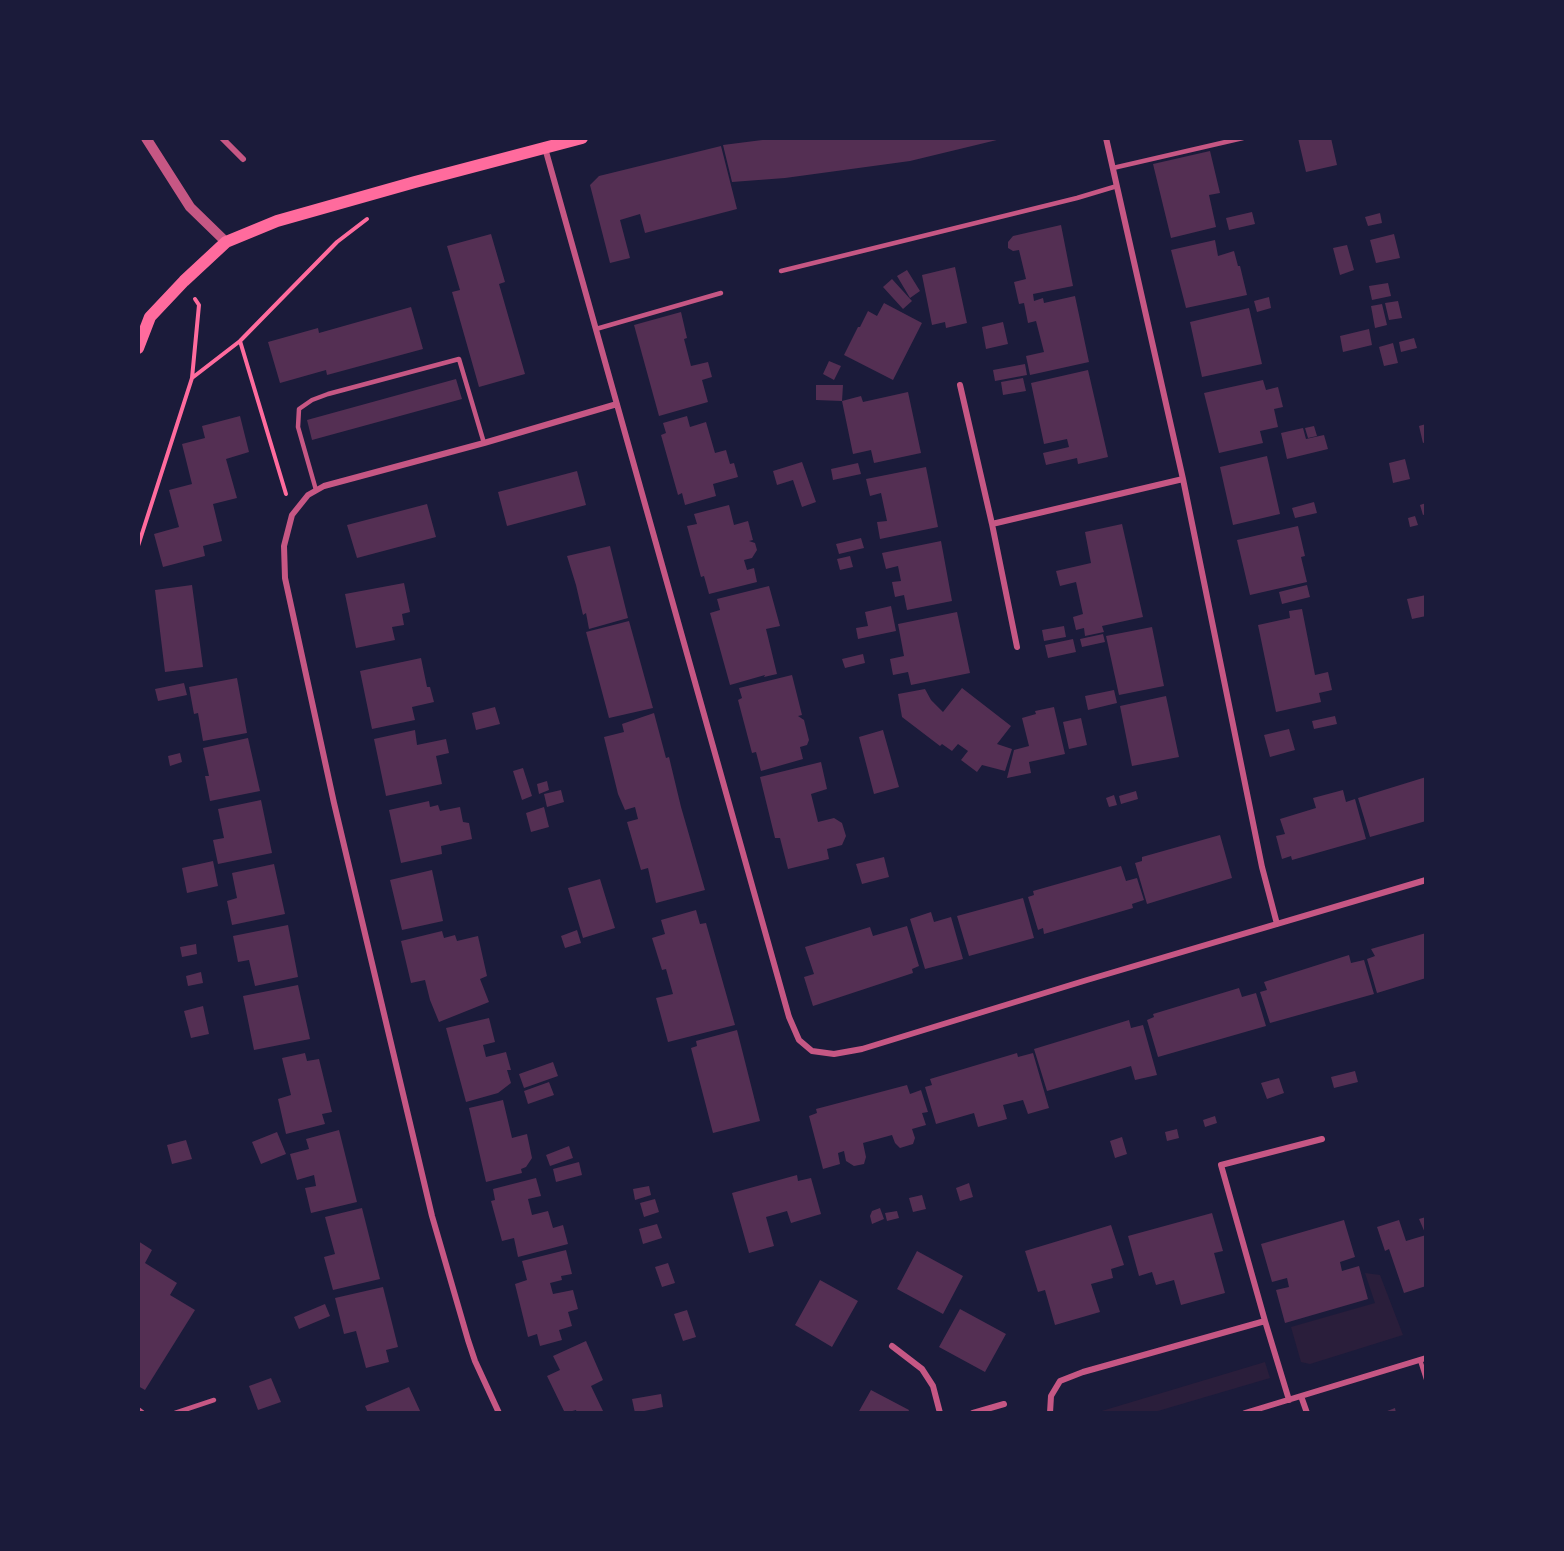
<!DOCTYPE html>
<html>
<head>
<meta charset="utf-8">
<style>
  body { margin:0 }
  #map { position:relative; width:1564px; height:1551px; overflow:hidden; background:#1b1b3a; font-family:"PT Sans Narrow",sans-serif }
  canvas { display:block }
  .frame { position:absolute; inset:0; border:140px solid #1b1b3a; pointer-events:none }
</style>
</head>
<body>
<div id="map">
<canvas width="1564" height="1551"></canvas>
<div class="frame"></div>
</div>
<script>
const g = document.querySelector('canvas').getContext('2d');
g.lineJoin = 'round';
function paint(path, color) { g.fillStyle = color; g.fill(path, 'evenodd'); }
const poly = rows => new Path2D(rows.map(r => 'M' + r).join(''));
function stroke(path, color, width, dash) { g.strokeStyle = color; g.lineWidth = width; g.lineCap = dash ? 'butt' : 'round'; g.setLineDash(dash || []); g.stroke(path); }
const green = poly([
  [1365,1273,1380,1275,1403,1335,1310,1364,1301,1362,1291,1327,1375,1303],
  [1265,1362,1270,1378,1151,1413,1095,1413]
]);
const building = poly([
  [778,138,1001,138,1001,139,910,161,785,178,732,182,723,145],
  [1298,138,1331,138,1337,165,1306,172],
  [721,146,737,209,645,233,640,214,620,220,630,258,610,263,590,185,599,176],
  [1210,151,1220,193,1209,195,1216,227,1171,238,1153,164],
  [1252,212,1255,224,1229,230,1226,218],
  [1380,213,1382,223,1368,226,1365,217],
  [1061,225,1073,286,1033,294,1034,301,1043,298,1044,303,1075,296,1089,362,1030,375,1026,356,1044,352,1036,321,1028,323,1024,303,1019,304,1014,282,1026,279,1019,250,1013,251,1008,248,1008,242,1013,236],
  [491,234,505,282,499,284,525,374,479,387,452,292,460,290,447,246],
  [1394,234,1400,258,1376,263,1370,240],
  [1215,240,1218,256,1234,251,1238,266,1240,266,1247,295,1186,308,1171,250],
  [1347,245,1354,270,1340,275,1333,248],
  [955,267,967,323,946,328,945,322,932,325,922,275],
  [907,270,920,291,910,298,897,276],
  [892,279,912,301,903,309,883,287],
  [1388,283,1391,296,1372,300,1369,286],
  [1269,297,1271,308,1257,312,1254,301],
  [1398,301,1402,318,1389,320,1385,303],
  [884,303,922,323,893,380,844,355,858,327,860,327,868,311,877,316],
  [1382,304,1387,325,1375,328,1371,306],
  [411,307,423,349,327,375,326,370,280,383,268,342,318,328,319,333],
  [1249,308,1262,364,1202,377,1190,322],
  [681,312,687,338,684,339,691,366,708,362,712,377,702,380,708,402,659,416,634,325],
  [1003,322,1008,344,986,349,982,327],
  [1369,329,1372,345,1343,352,1340,336],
  [1414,338,1417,348,1401,352,1399,342],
  [1393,343,1398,363,1384,366,1379,347],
  [829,361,841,366,834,380,823,374],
  [1025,364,1027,375,995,381,993,370],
  [1088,370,1108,457,1078,464,1077,458,1046,465,1043,453,1069,447,1067,439,1044,444,1031,383],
  [1023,378,1026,391,1003,395,1001,382],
  [456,379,462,399,312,440,307,420],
  [1263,380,1266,390,1278,387,1283,407,1274,409,1278,427,1260,431,1263,443,1219,453,1204,393],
  [816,385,843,385,842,401,861,396,863,402,908,392,921,453,874,463,871,450,853,454,842,401,816,400],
  [240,416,249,452,226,459,237,498,213,504,222,541,203,546,205,556,163,567,154,534,179,527,169,490,192,484,182,444,205,438,202,426],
  [687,416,690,427,706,422,715,453,726,450,730,464,734,463,738,477,713,484,716,496,685,505,682,493,678,495,661,435,666,433,663,423],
  [1426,424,1426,442,1423,443,1419,426],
  [1314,426,1317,436,1308,438,1305,428],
  [1303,428,1306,439,1324,435,1328,449,1287,459,1281,433],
  [1267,456,1280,514,1233,525,1220,467],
  [1405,459,1410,479,1393,483,1389,463],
  [802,462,816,502,802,507,793,480,777,485,773,471],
  [858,463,861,474,833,480,831,469],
  [926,467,938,527,880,539,877,522,887,521,881,493,870,496,866,479],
  [577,471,586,505,507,526,498,492],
  [1314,502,1317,513,1295,518,1292,508],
  [1426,503,1426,514,1423,515,1420,505],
  [427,504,436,537,357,558,347,525],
  [729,505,734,525,748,521,753,540,749,541,755,543,757,550,752,558,744,560,747,570,754,568,757,582,709,594,704,576,701,577,687,526,697,524,694,514],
  [1415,516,1418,525,1410,527,1408,518],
  [1122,524,1143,617,1102,626,1104,632,1085,636,1084,628,1076,630,1073,617,1083,614,1076,582,1060,586,1056,571,1091,563,1085,532],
  [1298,526,1305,556,1301,557,1307,582,1250,595,1237,540],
  [861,538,864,548,839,554,836,544],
  [941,541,952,601,907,610,904,595,895,597,892,582,901,581,898,566,886,569,882,553],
  [610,546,628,618,589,629,586,613,583,615,576,585,567,556],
  [850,556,853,567,840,570,837,559],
  [404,583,410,612,402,614,404,625,392,627,395,640,356,648,345,594],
  [192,585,203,667,165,672,155,590],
  [1307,585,1310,597,1282,604,1279,592],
  [769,586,780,626,766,629,777,674,764,677,765,675,730,685,710,613,720,610,717,599],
  [1426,595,1426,616,1412,619,1407,599],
  [891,606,896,631,858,639,856,628,868,626,865,612],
  [1302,609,1315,675,1328,672,1332,690,1319,693,1321,702,1276,712,1258,625,1290,618,1289,611],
  [957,612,970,673,911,685,908,672,893,675,890,659,904,656,898,624],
  [629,621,653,708,609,718,586,632],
  [1064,626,1066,637,1044,641,1042,630],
  [1152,627,1164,686,1119,695,1106,636],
  [1103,634,1105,642,1082,647,1080,639],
  [1073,639,1076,652,1048,658,1045,645],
  [863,654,865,663,845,668,842,659],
  [421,658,427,687,430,687,434,702,412,707,415,720,372,729,360,671],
  [792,675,802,715,798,716,804,720,809,740,807,745,800,747,803,759,761,771,756,752,752,753,738,700,742,698,739,688],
  [237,678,247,733,203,741,198,713,194,714,189,687],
  [184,683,187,695,158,701,155,689],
  [962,688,1011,726,997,744,1012,749,1005,771,982,765,977,772,961,760,968,751,958,744,952,751,942,744,940,746,902,717,898,694,925,689,931,700,943,712],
  [1114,690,1117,703,1088,710,1085,696],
  [1166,696,1179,757,1132,766,1120,706],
  [495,707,500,724,476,730,472,713],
  [1054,707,1065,754,1029,762,1031,773,1007,778,1014,750,1029,746,1022,718,1036,714,1035,711],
  [654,713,666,758,669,757,681,807,705,890,656,903,648,868,641,870,627,822,638,819,635,807,625,810,618,794,604,737,624,732,622,724],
  [1335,716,1337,724,1314,729,1312,721],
  [1081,718,1087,745,1069,749,1063,722],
  [1289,729,1295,750,1270,757,1264,735],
  [415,730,417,745,446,739,449,753,436,756,442,784,386,796,374,739],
  [883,730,899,787,874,794,859,737],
  [248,738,260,791,210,801,205,776,209,776,203,748],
  [180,753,182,762,170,766,168,756],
  [821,762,827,789,811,794,818,822,834,818,842,823,846,836,842,845,827,849,829,859,788,869,780,838,775,838,760,777],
  [523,768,532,796,522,800,513,771],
  [1426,777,1426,821,1370,837,1358,798],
  [547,781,549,790,539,794,537,784],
  [561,790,564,802,547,807,544,794],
  [1343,790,1346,802,1355,799,1366,839,1292,860,1291,856,1282,859,1276,836,1285,834,1280,819,1316,808,1313,798],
  [1136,791,1138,799,1121,804,1119,796],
  [1114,795,1117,805,1109,807,1106,798],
  [261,800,272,853,218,864,213,840,224,838,218,809],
  [429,801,430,807,438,805,440,811,460,807,463,822,469,823,472,839,441,846,442,854,401,863,389,810],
  [544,807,549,827,531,832,526,813],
  [1220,835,1232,878,1147,904,1135,863,1142,861,1142,857],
  [884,857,889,877,862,884,856,864],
  [213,861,218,886,187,893,182,868],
  [274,864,285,914,232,925,227,901,237,898,232,873],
  [1121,866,1126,881,1137,878,1144,900,1132,904,1133,908,1044,934,1043,928,1038,930,1028,897,1034,895,1033,891],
  [432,870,443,921,402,930,390,880],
  [600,879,615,928,583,938,568,888],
  [1023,898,1034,938,969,956,957,916],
  [696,910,700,924,706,923,735,1025,668,1042,656,998,673,994,666,969,662,970,652,938,665,934,661,920],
  [931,912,934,922,951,917,963,959,925,969,910,919],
  [288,925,298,977,255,986,249,960,238,962,233,936],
  [907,926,919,966,912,969,913,973,813,1006,804,977,814,974,805,947,870,927,873,936],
  [577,930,581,943,565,948,561,936],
  [442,931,444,938,455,935,457,941,478,936,487,976,480,979,489,1002,439,1022,430,1000,425,980,411,983,401,941],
  [1426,933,1426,978,1377,993,1367,959,1375,956,1371,949],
  [196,944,197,954,182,957,180,947],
  [1349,955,1351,963,1364,960,1374,994,1270,1023,1260,992,1267,990,1264,982],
  [201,972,203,983,188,986,186,976],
  [298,985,310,1039,254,1050,243,996],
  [1239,988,1242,997,1256,993,1266,1026,1158,1057,1147,1020,1154,1017,1153,1014],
  [203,1006,209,1034,191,1038,184,1011],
  [489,1018,495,1042,483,1045,486,1057,506,1052,511,1070,507,1070,511,1083,498,1093,466,1102,446,1028],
  [1129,1020,1131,1028,1143,1025,1157,1075,1135,1080,1131,1066,1047,1091,1034,1049],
  [737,1030,760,1121,713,1133,691,1048,697,1046,696,1041],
  [305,1053,307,1061,319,1059,332,1112,322,1114,325,1124,286,1134,278,1099,291,1095,282,1058],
  [1017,1053,1018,1057,1033,1053,1049,1108,1028,1114,1023,1100,1003,1105,1007,1119,978,1127,974,1113,936,1124,925,1087,932,1085,930,1079],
  [553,1062,558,1076,524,1088,519,1074],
  [1355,1071,1358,1082,1334,1088,1331,1077],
  [1279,1078,1284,1093,1267,1099,1261,1083],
  [549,1082,554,1095,528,1104,524,1091],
  [907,1085,910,1094,921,1090,928,1112,922,1113,926,1125,912,1129,915,1138,913,1144,900,1148,895,1143,892,1135,863,1143,866,1157,864,1164,854,1166,846,1161,844,1151,838,1153,840,1164,823,1169,809,1116,817,1113,816,1109],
  [503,1100,512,1138,527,1134,532,1158,526,1167,521,1169,522,1173,486,1182,469,1108],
  [1215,1116,1217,1123,1205,1127,1203,1120],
  [1177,1129,1179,1138,1167,1141,1165,1132],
  [339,1130,357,1202,311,1213,305,1188,316,1186,314,1175,297,1180,290,1154,309,1149,306,1139],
  [277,1132,286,1154,261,1164,252,1142],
  [1122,1137,1127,1154,1115,1158,1110,1141],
  [186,1140,192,1159,172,1164,167,1145],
  [569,1146,573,1158,550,1166,546,1155],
  [579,1162,582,1175,556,1182,553,1169],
  [797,1175,798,1181,811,1178,821,1214,791,1223,787,1211,766,1217,774,1246,749,1253,732,1193],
  [536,1178,541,1196,528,1199,532,1215,548,1211,553,1228,563,1225,568,1244,518,1257,514,1238,502,1241,491,1201,495,1200,493,1189],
  [969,1183,973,1197,960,1201,956,1188],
  [649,1186,651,1195,635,1200,633,1189],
  [922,1195,926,1209,913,1212,909,1198],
  [655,1199,659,1212,644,1217,640,1203],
  [362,1208,380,1279,333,1290,324,1257,335,1254,325,1217],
  [880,1208,884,1219,872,1224,870,1216,872,1211],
  [897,1211,899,1218,887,1221,885,1213],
  [1212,1213,1223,1251,1214,1253,1225,1293,1181,1305,1174,1280,1156,1285,1152,1272,1139,1276,1128,1236],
  [1426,1217,1426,1286,1404,1293,1389,1249,1385,1251,1377,1227,1399,1220,1406,1241,1426,1235,1419,1219],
  [1344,1220,1355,1257,1340,1262,1342,1271,1359,1266,1368,1299,1285,1323,1276,1290,1289,1287,1287,1278,1272,1282,1261,1244],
  [657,1224,662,1238,643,1244,639,1229],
  [1111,1225,1124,1265,1111,1269,1113,1278,1091,1284,1100,1312,1055,1325,1045,1290,1038,1292,1025,1251],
  [138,1241,152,1250,145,1263,177,1283,170,1295,195,1310,145,1390,138,1386],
  [566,1250,572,1274,561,1276,562,1280,550,1283,553,1294,573,1290,578,1309,568,1312,572,1326,559,1330,562,1340,540,1346,537,1334,528,1337,515,1284,527,1280,522,1261],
  [917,1251,963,1276,943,1314,897,1289],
  [668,1263,675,1283,662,1287,655,1267],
  [820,1280,858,1301,832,1347,795,1325],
  [383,1287,398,1347,386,1350,389,1362,366,1368,356,1331,344,1334,335,1298],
  [325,1304,330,1316,299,1329,294,1317],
  [960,1309,1006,1334,985,1372,939,1347],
  [687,1310,696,1337,683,1341,674,1314],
  [586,1341,603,1380,591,1386,604,1413,577,1413,576,1410,565,1413,547,1376,560,1370,553,1356],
  [271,1378,281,1402,258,1410,249,1386],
  [409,1387,421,1413,368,1413,365,1406],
  [871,1390,909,1410,908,1413,858,1413],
  [661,1394,663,1407,635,1413,632,1399],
  [1395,1408,1396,1413,1382,1413]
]);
const path = poly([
  [240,341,286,494],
  [192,378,240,341,337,242,367,219],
  [138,546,192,378,199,305,195,299]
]);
const service = poly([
  [1113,168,1243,138],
  [781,271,1077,198,1117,186],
  [596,329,721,293],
  [316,490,298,427,299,409,312,400,328,394,459,359,484,443],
  [1420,1360,1426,1379],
  [175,1413,214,1400]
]);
const minor = poly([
  [222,138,243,159],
  [1106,138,1183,479,1262,867,1277,924],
  [545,148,789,1017,799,1040,812,1051,834,1054,862,1049,1087,980,1426,880],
  [960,385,992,524,1017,647],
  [992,524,1183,479],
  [1265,1321,1221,1165,1322,1139],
  [892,1346,922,1369,933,1386,940,1413],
  [1301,1396,1307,1413],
  [138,1410,142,1413],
  [499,1413,475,1361,468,1340,432,1216,334,803,285,578,284,546,292,515,308,495,324,486,484,443,617,404],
  [973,1413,1004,1404],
  [1050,1413,1051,1396,1060,1381,1083,1372,1265,1321,1289,1400],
  [1245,1413,1426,1358]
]);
const tertiary = poly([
  [146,138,190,207,226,242]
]);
const secondary = poly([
  [138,348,150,317,184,281,226,242,277,221,415,182,582,138]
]);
paint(green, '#2a1e3b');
paint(building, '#542f53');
stroke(path, '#ff6b9d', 4);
stroke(service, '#c65784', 4.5);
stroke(minor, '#c65784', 6);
stroke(tertiary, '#c65784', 10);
stroke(secondary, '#ff6b9d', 12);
</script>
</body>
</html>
